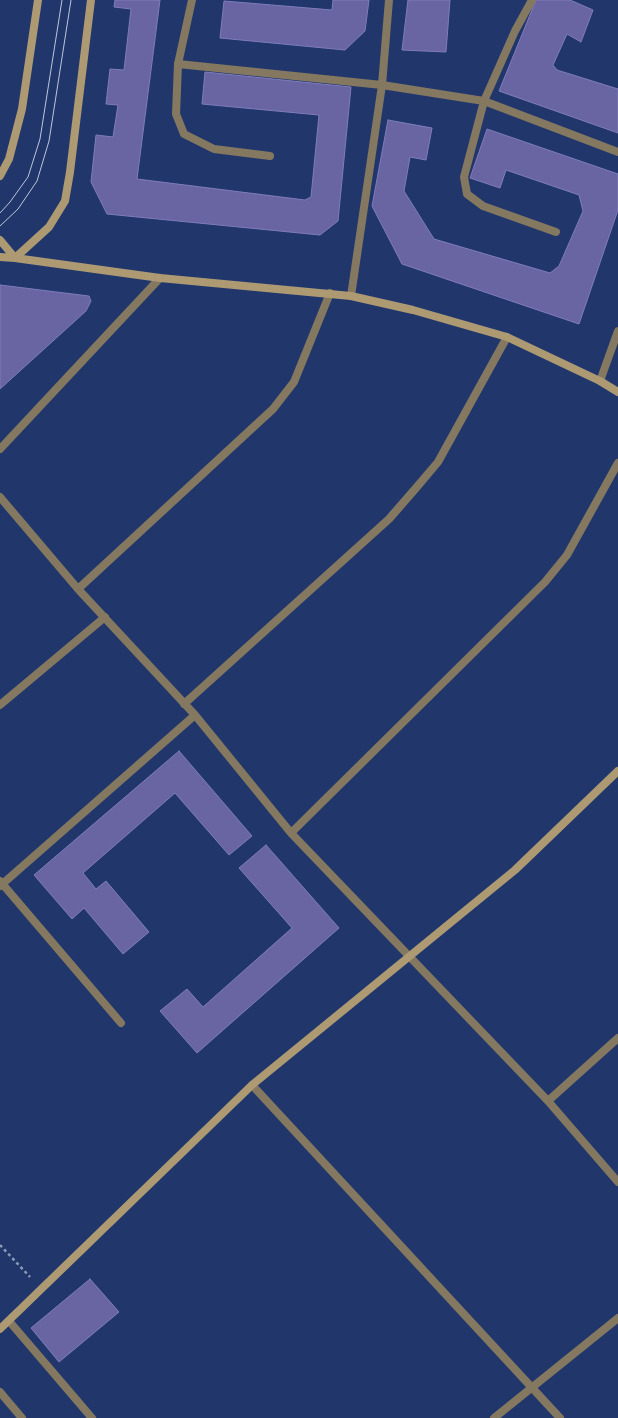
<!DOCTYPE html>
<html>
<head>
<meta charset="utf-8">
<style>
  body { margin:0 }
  canvas { display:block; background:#21376c }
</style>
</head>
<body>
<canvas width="618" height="1418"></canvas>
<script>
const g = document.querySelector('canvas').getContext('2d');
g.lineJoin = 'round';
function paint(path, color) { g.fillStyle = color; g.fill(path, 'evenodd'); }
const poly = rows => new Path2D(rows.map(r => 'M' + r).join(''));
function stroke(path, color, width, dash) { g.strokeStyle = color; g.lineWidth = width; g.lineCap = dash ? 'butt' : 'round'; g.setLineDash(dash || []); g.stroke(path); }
const building = poly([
  [115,0,160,0,137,179,305,200,311,197,319,115,202,104,205,72,351,87,338,221,320,235,107,214,91,182,96,135,113,137,118,105,106,104,110,69,124,70,131,9,114,7,115,0],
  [333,0,369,0,365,31,345,50,220,38,224,1,332,10,333,0],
  [408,0,450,0,446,52,402,50,408,0],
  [536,0,570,0,593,10,581,42,567,34,553,65,557,70,618,89,618,133,499,91,536,0],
  [388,120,432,128,426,160,410,157,404,191,434,239,550,273,559,266,583,211,579,195,506,170,500,188,470,178,487,129,618,174,618,210,579,324,402,264,372,206,388,120],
  [0,285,89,296,91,301,86,311,0,389,0,285],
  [179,751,252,836,229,855,175,793,83,873,96,889,106,881,149,932,123,954,84,908,72,919,34,875,179,751],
  [266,845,339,928,197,1053,160,1011,187,989,203,1007,292,928,239,868,266,845],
  [90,1279,119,1312,59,1362,31,1328,90,1279]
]);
const path = poly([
  [0,1245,30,1277]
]);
const lane = poly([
  [192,0,178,64,176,114,184,134,214,149,270,156]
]);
const street = poly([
  [532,0,515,31,484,101,464,177,467,194,483,206,556,232],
  [178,64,382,85,484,101,618,152],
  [351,296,382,85,389,0],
  [600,381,618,331],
  [0,449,160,278],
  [0,497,78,589,195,715,291,833,548,1101,618,1182],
  [78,589,273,409,294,382,330,293],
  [184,704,389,519,416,488,438,462,507,337],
  [0,705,105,617],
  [291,833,545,582,567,555,618,463],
  [0,881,121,1023],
  [0,886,195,715],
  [252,1085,560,1418],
  [548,1101,618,1038],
  [9,1321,92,1418],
  [0,1392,22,1418],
  [494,1418,618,1318]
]);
const secondary = poly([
  [0,176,9,159,22,109,38,0],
  [0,240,15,258,160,278,351,296,413,310,507,337,600,381,618,392],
  [0,257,15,258,49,227,65,201,70,172,91,0],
  [0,1329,252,1085,515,870,618,771]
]);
const tram = poly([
  [0,213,10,202,28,177,40,139,62,0],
  [0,226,18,209,37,181,49,141,71,0]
]);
paint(building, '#6965a3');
stroke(building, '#7f7cbc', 1);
stroke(path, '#8d99b6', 2.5, [3, 3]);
stroke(lane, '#847860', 8);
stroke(street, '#847860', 8);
stroke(secondary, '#ad9a73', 8);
stroke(tram, '#bec5d7', 1);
</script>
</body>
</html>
